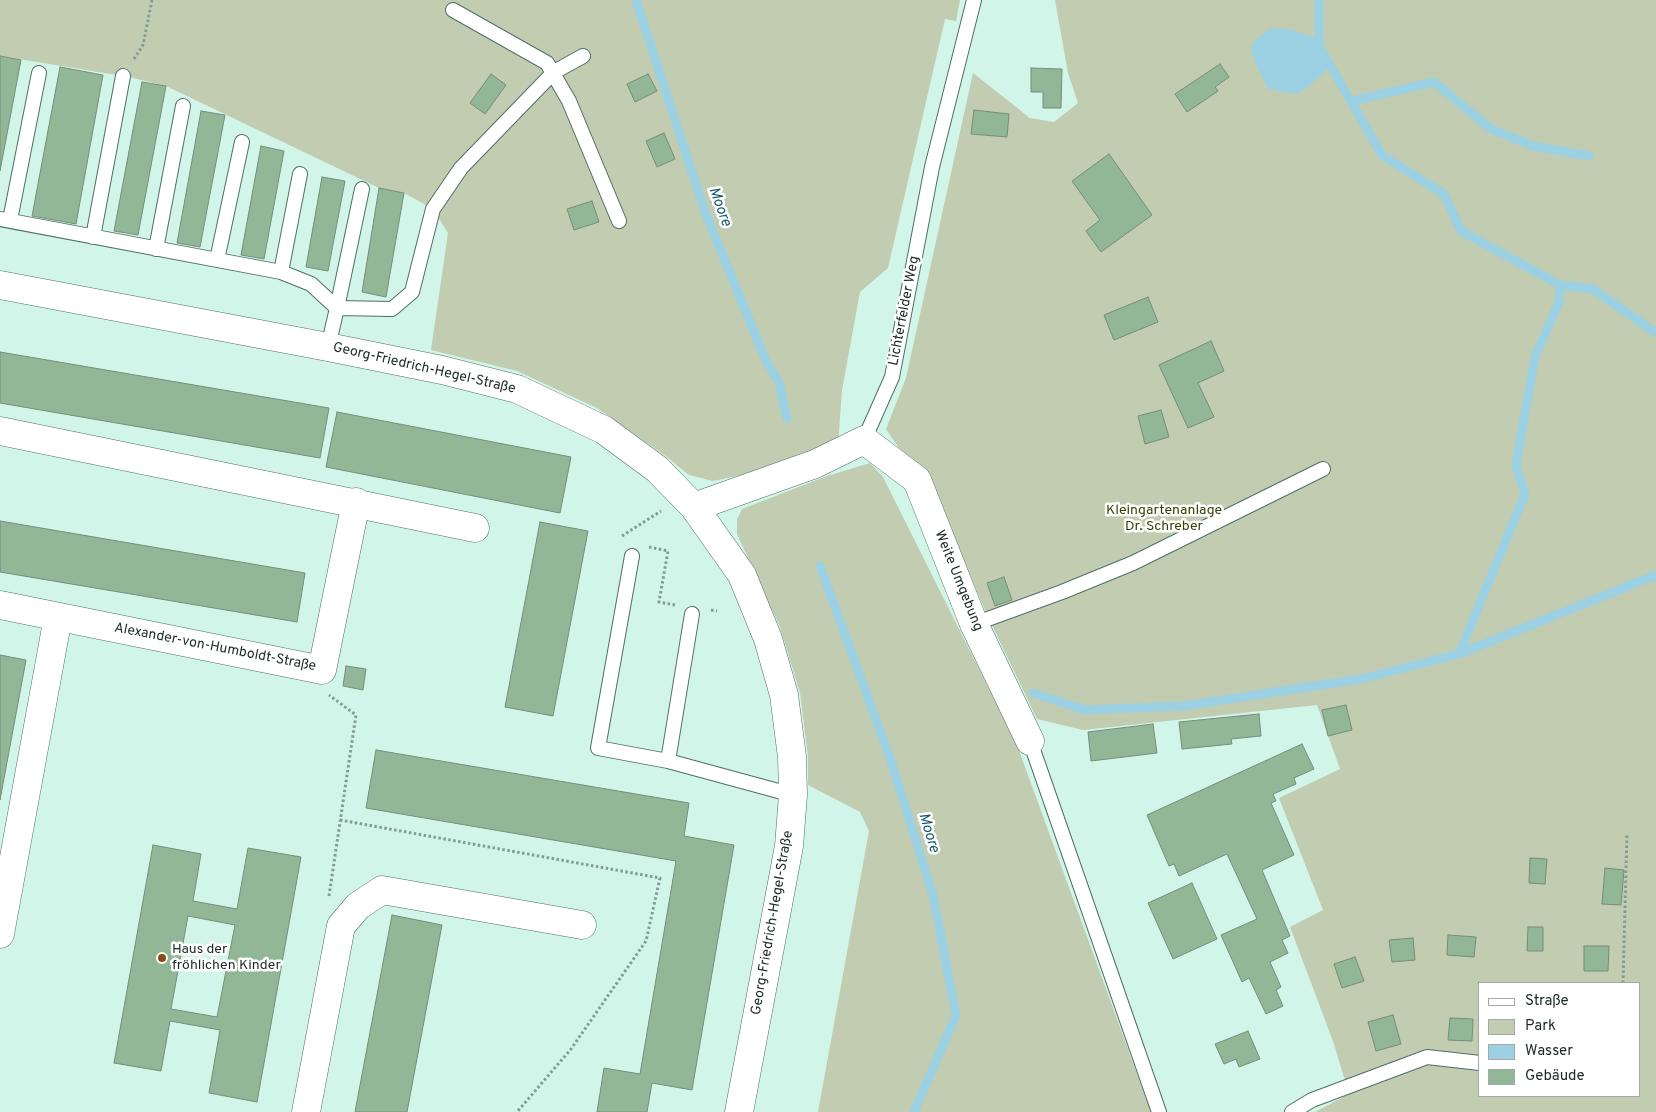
<!DOCTYPE html>
<html>
<head>
<meta charset="utf-8">
<style>
  body { margin:0 }
  #map { position:relative; width:1656px; height:1112px; overflow:hidden; background:#d2f5e9; font-family:Overpass,sans-serif }
  canvas { display:block }
  .legend { position:absolute; left:1478px; top:982px; width:162px; height:115px; box-sizing:border-box; background:#fff; border:1px solid #a4aaa8; margin:0; padding:6px 9px; list-style:none; font-size:15px; color:#1c2a25 }
  .legend li { display:flex; align-items:center; gap:10px; height:25px }
  .legend b { width:25px; border:1px solid #a4aaa8 }
</style>
</head>
<body>
<div id="map">
<canvas width="1656" height="1112"></canvas>
<ul class="legend">
<li><b style="height:6px;background:#fff"></b>Straße</li>
<li><b style="height:14px;background:#c1ccb1"></b>Park</li>
<li><b style="height:14px;background:#9cd1e3"></b>Wasser</li>
<li><b style="height:14px;background:#92b797"></b>Gebäude</li>
</ul>
</div>
<script>
const g = document.querySelector('canvas').getContext('2d');
g.lineJoin = 'round';
function paint(path, color) { g.fillStyle = color; g.fill(path, 'evenodd'); }
const poly = rows => new Path2D(rows.map(r => 'M' + r).join(''));
function stroke(path, color, width, dash) { g.strokeStyle = color; g.lineWidth = width; g.lineCap = dash ? 'butt' : 'round'; g.setLineDash(dash || []); g.stroke(path); }
function drawText(font, color, halo, rows, align = 'center') {
  g.font = font + ' Overpass,sans-serif'; g.lineWidth = 5; g.setLineDash([]); g.textBaseline = 'middle'; g.strokeStyle = halo; g.fillStyle = color; for (const [text, x, y, turn = 0] of rows) {
    g.save(); g.translate(x, y); g.rotate((+turn || 0) * Math.PI / 180); g.textAlign = isNaN(turn) ? turn : align; if (halo) g.strokeText(text, 0, 0); g.fillText(text, 0, 0); g.restore();
  }
}
const green = poly([
  [0,0,960,0,956,21,945,19,888,268,860,292,842,390,838,445,772,469,713,481,689,475,667,457,597,408,517,371,431,350,448,233,433,209,404,193,379,188,166,86,129,77,0,56],
  [1055,0,1656,0,1656,1112,1315,1112,1349,1094,1334,1044,1290,927,1323,910,1279,798,1340,769,1317,705,1083,730,1037,719,988,617,924,468,899,448,886,429,906,378,973,73,1030,118,1054,122,1078,103,1068,73],
  [1480,983,1640,983,1640,1096,1480,1096],
  [870,463,883,477,1017,745,1151,1112,818,1112,869,831,860,812,808,785,808,757,800,693,780,627,737,534,737,519,742,509,827,476]
]);
const water = poly([
  [1272,28,1289,29,1319,39,1319,46,1331,65,1311,85,1296,94,1268,89,1255,62,1251,48,1256,39]
]);
const stream = poly([
  [636,0,705,212,766,361,779,382,787,419],
  [1319,0,1319,46,1382,155,1444,194,1461,231,1560,285,1593,289,1656,333],
  [1352,101,1434,82,1491,129,1533,146,1589,156],
  [820,566,890,758,933,895,956,1015,914,1112],
  [1459,654,1656,575],
  [1033,693,1085,710,1184,706,1361,679,1459,654,1525,494,1516,465,1535,357,1559,302,1560,285]
]);
const building = poly([
  [0,56,21,60,0,171,0,56],
  [1220,64,1229,77,1215,87,1218,91,1187,112,1175,94,1220,64],
  [60,67,103,75,76,224,32,216,60,67],
  [1031,68,1062,69,1061,108,1043,108,1043,92,1031,92,1031,68],
  [491,74,506,85,485,114,470,103,491,74],
  [648,74,657,91,635,102,627,84,648,74],
  [142,82,166,86,138,235,114,231,142,82],
  [974,110,1009,114,1007,137,971,134,974,110],
  [201,111,225,115,200,247,177,243,201,111],
  [664,133,675,159,657,167,646,141,664,133],
  [261,146,284,151,264,259,241,255,261,146],
  [1109,154,1152,215,1101,252,1086,231,1100,220,1072,181,1109,154],
  [322,177,345,181,328,271,306,267,322,177],
  [379,188,404,193,386,297,362,292,379,188],
  [592,201,599,222,574,230,567,209,592,201],
  [1148,297,1158,322,1114,340,1104,315,1148,297],
  [1211,341,1224,371,1198,383,1214,417,1188,428,1159,365,1211,341],
  [0,352,329,408,320,458,0,403,0,352],
  [1161,410,1169,437,1145,444,1138,416,1161,410],
  [337,412,571,457,560,513,326,467,337,412],
  [0,521,305,573,297,622,0,572,0,521],
  [540,522,588,531,553,716,505,707,540,522],
  [1004,577,1012,600,995,606,987,583,1004,577],
  [0,655,26,660,0,800,0,655],
  [346,666,366,669,363,690,343,686,346,666],
  [1346,705,1352,730,1328,736,1322,710,1346,705],
  [1259,714,1261,736,1231,739,1232,744,1182,749,1179,722,1259,714],
  [1153,724,1157,753,1091,761,1088,732,1153,724],
  [1302,744,1314,769,1294,778,1296,784,1273,794,1276,801,1271,803,1294,855,1262,870,1290,936,1282,940,1288,953,1270,962,1281,987,1276,990,1283,1006,1266,1014,1249,978,1242,982,1221,935,1257,919,1227,854,1179,876,1174,864,1169,866,1147,815,1302,744],
  [376,750,689,803,684,836,734,845,692,1090,652,1083,647,1112,597,1112,604,1068,640,1074,676,861,366,808,376,750],
  [153,845,201,854,193,901,237,909,248,848,301,857,257,1102,209,1093,220,1030,170,1021,161,1071,114,1063,153,845],
  [188,916,235,925,217,1017,171,1009,188,916],
  [1530,858,1547,859,1545,884,1529,883,1530,858],
  [1605,868,1624,870,1621,905,1602,904,1605,868],
  [1192,883,1217,939,1173,959,1148,903,1192,883],
  [392,915,442,925,407,1112,355,1112,392,915],
  [1528,927,1543,927,1543,951,1527,951,1528,927],
  [1448,935,1476,937,1474,957,1447,955,1448,935],
  [1413,938,1415,960,1392,962,1389,940,1413,938],
  [1584,946,1609,946,1608,971,1584,971,1584,946],
  [1355,957,1364,981,1342,988,1334,964,1355,957],
  [1393,1015,1401,1044,1376,1051,1368,1022,1393,1015],
  [1450,1018,1473,1019,1472,1041,1448,1040,1450,1018],
  [1248,1031,1260,1059,1239,1067,1236,1059,1224,1064,1215,1044,1248,1031]
]);
const path = poly([
  [134,59,143,45,152,0],
  [622,536,661,511],
  [649,547,668,551,659,602,675,605],
  [711,610,717,611],
  [340,820,660,878,646,941,571,1049,517,1112],
  [329,896,356,715,329,695],
  [1623,983,1627,833]
]);
const service = poly([
  [453,10,547,63,569,101,619,221],
  [362,189,337,308,392,309,412,292,433,209,461,168,554,72,583,56],
  [0,219,281,272,311,284,337,308,328,347],
  [10,220,39,73],
  [93,237,123,76],
  [156,249,183,106],
  [217,260,242,142],
  [281,272,300,174],
  [864,440,892,377,932,167,974,0],
  [632,556,598,748,668,761,793,795],
  [974,624,1062,592,1133,563,1323,469],
  [1030,741,1159,1112],
  [668,761,692,614],
  [1292,1112,1312,1100,1427,1057,1480,1063]
]);
const minor = poly([
  [0,285,328,347,442,370,517,389,604,430,657,469,694,507,742,575,768,639,784,695,792,757,793,795,789,846,739,1112],
  [0,431,475,528],
  [694,507,815,464,864,440,917,480,974,624,1030,741],
  [0,605,322,670,356,502],
  [0,934,58,617],
  [306,1112,341,926,358,906,382,890,582,925]
]);
const markers = [
  [162,958,5,"#8c4a19"]
];
const streetNames = [
  ["Lichterfelder Weg",905,311,-79],
  ["Georg-Friedrich-Hegel-Straße",424,369,13],
  ["Weite Umgebung",958,581,68],
  ["Alexander-von-Humboldt-Straße",215,648,11],
  ["Georg-Friedrich-Hegel-Straße",773,923,-80]
];
const parkNames = [
  ["Kleingartenanlage",1164,511],
  ["Dr. Schreber",1164,527]
];
const poiNames = [
  ["Haus der",172,950],
  ["fröhlichen Kinder",172,966]
];
const waterNames = [
  ["Moore",719,207,70],
  ["Moore",928,833,73]
];
paint(green, '#c1ccb1');
paint(water, '#9cd1e3');
stroke(stream, '#9cd1e3', 9);
paint(building, '#92b797');
stroke(building, '#778d7a', 1);
stroke(service, '#506f66', 16);
stroke(minor, '#506f66', 29);
stroke(path, '#829c93', 3, [2.5, 2.5]);
stroke(service, '#fff', 14);
stroke(minor, '#fff', 28);
for (const [x, y, r, color] of markers) { const dot = new Path2D(); dot.arc(x, y, r, 0, 2 * Math.PI); g.fillStyle = color; g.fill(dot); stroke(dot, '#fff', 2); }
drawText('14px', '#1c2a25', '#fff', streetNames);
drawText('14px', '#314300', '#fff', parkNames);
drawText('14px', '#1c2a25', '#fff', poiNames, 'left');
drawText('italic 15px', '#155a6e', '#fff', waterNames);
</script>
</body>
</html>
